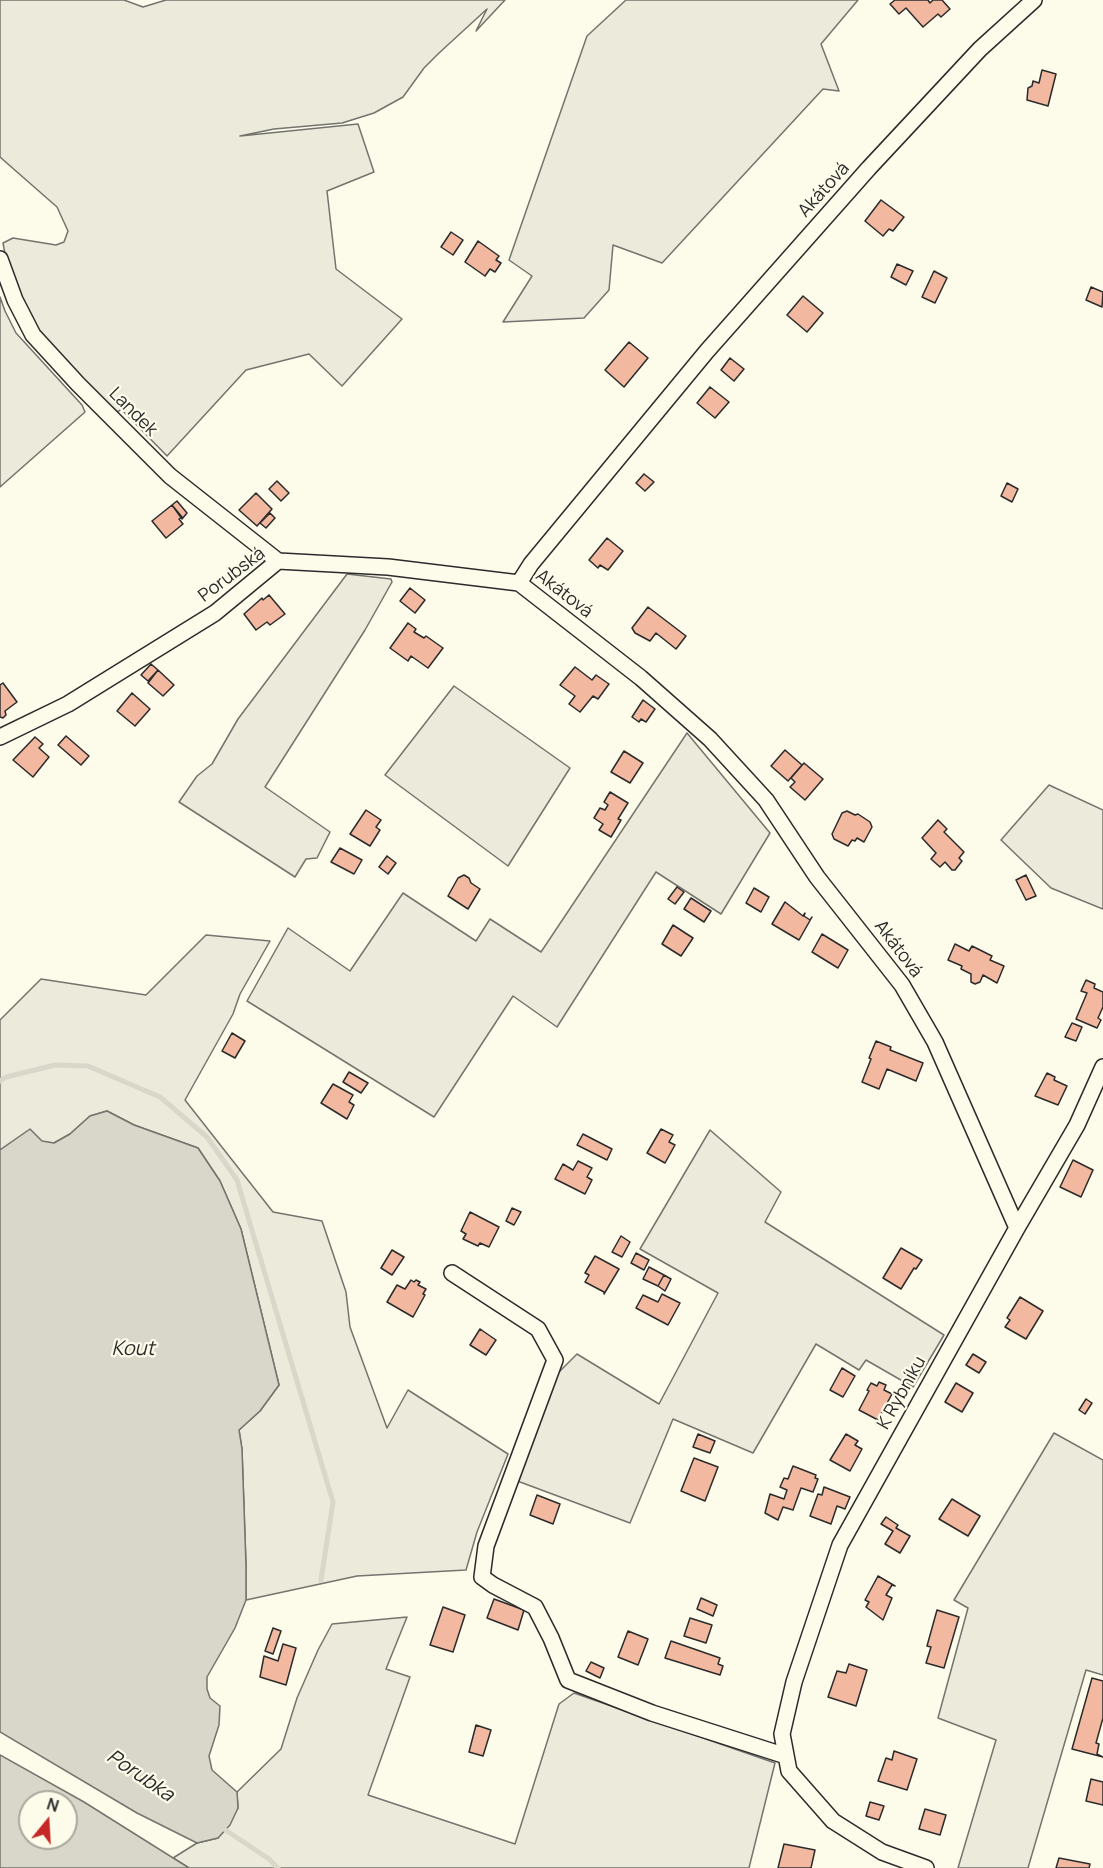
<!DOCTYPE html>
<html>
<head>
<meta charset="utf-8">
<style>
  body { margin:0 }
  #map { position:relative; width:1103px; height:1868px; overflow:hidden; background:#fdfbea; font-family:Manrope,sans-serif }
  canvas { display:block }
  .north { position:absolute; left:18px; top:1790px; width:60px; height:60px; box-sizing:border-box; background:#fdfbea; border:2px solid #a9a89e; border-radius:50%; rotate:18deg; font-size:16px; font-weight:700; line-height:24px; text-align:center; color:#2b2b2b }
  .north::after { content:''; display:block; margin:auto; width:21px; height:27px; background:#c62828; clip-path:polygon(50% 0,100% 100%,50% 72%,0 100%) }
</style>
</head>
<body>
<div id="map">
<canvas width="1103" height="1868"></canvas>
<div class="north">N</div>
</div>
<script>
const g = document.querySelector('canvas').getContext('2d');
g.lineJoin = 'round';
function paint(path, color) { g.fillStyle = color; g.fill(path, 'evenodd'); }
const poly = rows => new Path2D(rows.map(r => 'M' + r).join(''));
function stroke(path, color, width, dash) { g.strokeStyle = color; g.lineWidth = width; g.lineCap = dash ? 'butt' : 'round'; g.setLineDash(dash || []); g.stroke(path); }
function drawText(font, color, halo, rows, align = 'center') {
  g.font = font + ' Manrope,sans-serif'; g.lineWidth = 4.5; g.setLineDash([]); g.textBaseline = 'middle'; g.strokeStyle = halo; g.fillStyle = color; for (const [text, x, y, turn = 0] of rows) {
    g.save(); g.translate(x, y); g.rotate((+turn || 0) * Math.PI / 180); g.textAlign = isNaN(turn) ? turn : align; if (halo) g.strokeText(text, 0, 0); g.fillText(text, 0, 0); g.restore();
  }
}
const green = poly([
  [0,0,124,0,143,7,166,0,505,0,476,31,487,9,439,53,424,68,403,97,374,113,342,123,274,129,240,136,358,124,374,172,327,191,336,269,402,319,342,386,309,354,246,370,167,456,121,409,118,412,108,404,68,368,28,318,11,285,3,243,13,238,56,245,64,242,68,231,57,207,0,157,0,0],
  [626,0,858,0,821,44,839,91,823,89,662,263,613,245,609,290,584,318,503,322,532,276,509,260,587,36,626,0],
  [0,297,5,311,16,333,82,405,85,412,0,487,0,297],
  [347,574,391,579,392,582,365,630,265,787,330,832,317,858,306,859,295,877,179,802,197,776,212,764,238,719,347,574],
  [454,686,570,768,508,866,385,775,454,686],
  [687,733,770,833,721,914,656,872,557,1027,513,996,434,1117,247,1001,288,928,350,971,403,893,476,941,490,919,541,952,687,733],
  [1049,785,1103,810,1103,909,1051,888,1001,840,1049,785],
  [206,935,270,941,240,994,233,1014,185,1100,273,1212,322,1221,346,1292,350,1327,387,1428,408,1390,508,1454,477,1532,466,1570,357,1576,246,1600,246,1565,242,1449,239,1430,260,1411,279,1385,241,1229,220,1181,198,1148,134,1125,107,1111,90,1116,70,1134,54,1143,42,1142,0,1150,0,1020,41,979,146,995,206,935],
  [710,1130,781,1192,765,1222,944,1335,913,1387,866,1360,859,1370,816,1344,753,1453,673,1419,630,1523,512,1479,558,1373,577,1354,659,1404,718,1293,640,1249,710,1130],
  [1054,1433,1103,1460,1103,1675,1086,1670,1028,1868,958,1868,996,1740,938,1718,968,1608,954,1600,1054,1433],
  [407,1617,386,1669,410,1677,368,1795,515,1844,559,1704,574,1693,775,1763,749,1868,189,1868,173,1858,197,1843,218,1838,238,1808,237,1792,281,1749,297,1698,318,1650,332,1624,407,1617]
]);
const water = poly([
  [107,1111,134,1125,198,1148,220,1181,241,1229,279,1385,260,1411,239,1430,242,1449,246,1565,246,1600,235,1628,207,1677,207,1689,210,1698,220,1706,219,1725,209,1756,212,1770,237,1792,238,1808,230,1825,218,1838,197,1843,137,1813,0,1732,0,1150,30,1129,42,1141,54,1143,70,1134,90,1116,107,1111],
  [0,1755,84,1802,189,1868,0,1868,0,1755],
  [30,1802,66,1802,66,1838,30,1838,30,1802]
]);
const stream = poly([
  [0,1081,6,1077,55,1065,88,1066,160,1097,207,1137,237,1180,333,1502,321,1580],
  [221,1827,269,1859,278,1868]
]);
const building = poly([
  [895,0,928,0,930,3,933,0,942,0,950,9,941,17,938,14,923,27,906,8,899,14,890,4,895,0],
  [1042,70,1056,74,1048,106,1027,100,1028,88,1032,86,1033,81,1039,83,1042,70],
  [881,200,904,217,893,231,889,229,883,236,865,221,881,200],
  [451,232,463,240,453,255,441,247,451,232],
  [478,241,499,256,496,260,501,263,495,272,490,269,485,276,465,262,478,241],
  [897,264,913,271,906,285,891,277,897,264],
  [934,271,947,278,935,303,922,297,934,271],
  [1091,287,1103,292,1102,307,1086,300,1091,287],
  [803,296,823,313,807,332,787,315,803,296],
  [629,342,648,358,624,387,605,370,629,342],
  [730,358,744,369,734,381,721,370,730,358],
  [710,387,729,402,715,418,697,403,710,387],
  [644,474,654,482,645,491,636,483,644,474],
  [277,481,289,493,281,501,269,489,277,481],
  [1007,483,1018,489,1012,502,1001,496,1007,483],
  [256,493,272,509,257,526,239,510,256,493],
  [177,501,187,513,182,519,172,505,177,501],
  [172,505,182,517,179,519,183,524,166,538,152,521,172,505],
  [270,513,275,518,266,528,260,523,270,513],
  [607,538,623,551,608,570,600,565,598,568,589,560,607,538],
  [410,588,425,600,415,613,400,601,410,588],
  [269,595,285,614,270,625,267,622,256,630,244,614,262,598,263,600,269,595],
  [648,607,686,636,676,649,656,633,650,641,635,633,632,628,648,607],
  [408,623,416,629,414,632,424,638,426,636,443,648,428,668,411,656,408,661,390,648,408,623],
  [151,664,158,670,148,681,141,675,151,664],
  [575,667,592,680,596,675,609,684,598,699,593,696,580,712,569,704,575,696,560,685,575,667],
  [158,670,174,685,163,696,148,683,158,670],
  [3,683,17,702,5,711,6,715,3,718,0,717,0,685,3,683],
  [132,693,150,709,135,726,117,711,132,693],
  [643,700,655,709,646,722,641,719,639,722,632,717,643,700],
  [66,736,89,756,81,765,58,745,66,736],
  [35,737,43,744,39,748,49,757,33,777,13,760,35,737],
  [785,750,802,765,788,781,771,766,785,750],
  [624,751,643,763,630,783,611,772,624,751],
  [804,763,823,779,805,800,790,787,795,782,791,778,804,763],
  [610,792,628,803,618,819,621,820,611,837,599,830,603,824,594,818,600,808,605,810,608,805,604,802,610,792],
  [366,810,381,820,376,827,380,830,370,846,350,834,366,810],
  [847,811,855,815,858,814,870,822,872,827,864,842,857,838,855,841,852,840,848,846,834,839,832,834,842,813,847,811],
  [938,820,947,829,944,832,964,852,959,858,962,861,955,870,952,870,945,862,940,867,931,859,936,853,922,838,938,820],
  [340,848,362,860,354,874,331,862,340,848],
  [387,856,396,863,388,874,379,867,387,856],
  [464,875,469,878,471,883,480,889,468,909,448,896,458,878,464,875],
  [1026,875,1036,896,1026,900,1016,880,1026,875],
  [677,887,684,892,675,904,668,899,677,887],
  [754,888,769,897,761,912,746,903,754,888],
  [691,898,711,911,704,922,684,909,691,898],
  [785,902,803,916,805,913,804,916,810,920,812,917,799,940,772,924,785,902],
  [673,925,693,938,681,956,662,944,673,925],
  [822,934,848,950,838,968,812,952,822,934],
  [955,944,969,951,972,946,992,956,990,960,1004,966,997,983,983,975,980,982,975,984,971,982,971,974,961,969,962,966,948,960,955,944],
  [1086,980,1095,984,1094,988,1103,992,1103,1007,1098,1018,1101,1020,1097,1028,1076,1019,1087,993,1081,991,1086,980],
  [1072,1023,1082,1027,1076,1041,1065,1037,1072,1023],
  [232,1033,245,1041,235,1058,222,1051,232,1033],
  [876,1041,891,1047,890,1050,923,1063,916,1081,887,1069,879,1089,862,1082,871,1059,869,1058,876,1041],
  [349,1072,368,1083,361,1093,343,1082,349,1072],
  [1047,1073,1055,1077,1054,1080,1067,1086,1058,1105,1035,1096,1047,1073],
  [333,1084,353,1095,349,1102,354,1105,347,1119,321,1103,333,1084],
  [661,1129,673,1135,669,1142,675,1145,665,1163,647,1153,661,1129],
  [583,1134,612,1149,607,1160,577,1145,583,1134],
  [1073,1160,1093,1170,1081,1197,1060,1187,1073,1160],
  [578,1161,592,1168,587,1177,592,1180,585,1194,555,1179,563,1164,573,1170,578,1161],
  [512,1208,521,1212,514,1225,506,1221,512,1208],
  [470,1212,499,1227,489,1247,480,1243,478,1246,463,1239,466,1234,461,1231,470,1212],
  [621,1236,630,1242,622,1257,612,1252,621,1236],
  [901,1248,922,1260,916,1269,914,1268,901,1289,883,1278,901,1248],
  [392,1250,404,1257,392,1275,381,1268,392,1250],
  [636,1253,649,1260,644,1270,631,1263,636,1253],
  [595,1256,619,1269,604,1294,604,1292,585,1282,589,1275,585,1273,595,1256],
  [649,1267,664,1275,658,1286,643,1279,649,1267],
  [664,1275,671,1279,665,1291,658,1286,664,1275],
  [411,1280,414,1282,416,1280,420,1282,418,1285,426,1289,423,1294,425,1295,413,1317,387,1302,397,1285,405,1289,411,1280],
  [662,1294,680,1303,668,1325,636,1308,643,1295,658,1302,662,1294],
  [1020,1297,1043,1311,1026,1339,1005,1327,1010,1320,1007,1318,1020,1297],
  [480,1329,496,1340,486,1355,470,1345,480,1329],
  [973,1354,986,1362,979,1373,966,1365,973,1354],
  [842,1368,855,1376,843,1397,830,1390,842,1368],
  [879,1382,886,1385,884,1390,892,1394,878,1420,859,1410,869,1391,867,1390,871,1383,877,1386,879,1382],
  [956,1383,973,1393,962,1412,945,1402,956,1383],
  [1086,1399,1092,1403,1085,1414,1079,1410,1086,1399],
  [698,1434,715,1441,710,1453,693,1447,698,1434],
  [846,1434,858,1441,855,1445,862,1449,850,1471,830,1460,846,1434],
  [694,1458,718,1467,705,1501,681,1491,694,1458],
  [793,1466,816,1475,815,1478,818,1479,813,1492,801,1488,793,1510,783,1507,778,1520,765,1513,770,1494,784,1499,787,1490,780,1487,784,1478,788,1479,793,1466],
  [824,1487,850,1497,845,1509,837,1506,831,1524,810,1516,818,1494,822,1495,824,1487],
  [537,1495,560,1504,553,1524,530,1515,537,1495],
  [952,1499,980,1516,968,1536,939,1519,952,1499],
  [886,1517,898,1525,896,1528,910,1536,900,1553,885,1544,893,1531,881,1524,886,1517],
  [878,1576,895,1586,892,1585,886,1595,892,1598,883,1620,866,1607,869,1602,865,1600,878,1576],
  [701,1598,717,1605,713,1616,697,1609,701,1598],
  [494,1599,524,1610,518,1630,487,1618,494,1599],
  [443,1607,465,1615,453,1652,430,1645,443,1607],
  [937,1610,959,1617,944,1668,926,1663,931,1647,927,1646,937,1610],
  [690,1618,712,1625,706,1643,684,1636,690,1618],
  [273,1628,281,1631,273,1654,265,1651,273,1628],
  [628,1631,648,1639,638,1665,618,1657,628,1631],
  [671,1641,720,1658,718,1664,723,1666,720,1675,665,1658,671,1641],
  [283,1644,296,1648,286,1685,260,1677,264,1656,278,1661,283,1644],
  [591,1662,604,1668,600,1678,586,1671,591,1662],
  [849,1664,867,1670,856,1706,828,1697,837,1671,846,1673,849,1664],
  [1092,1678,1103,1681,1103,1718,1096,1743,1099,1744,1097,1754,1103,1757,1072,1749,1092,1678],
  [476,1725,491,1730,483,1756,469,1752,476,1725],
  [894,1751,917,1759,907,1790,878,1781,886,1758,892,1760,894,1751],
  [1091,1779,1103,1782,1103,1805,1086,1801,1091,1779],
  [870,1802,884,1806,879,1820,866,1816,870,1802],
  [925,1809,946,1815,940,1835,919,1829,925,1809],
  [784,1844,815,1850,811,1868,778,1868,784,1844],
  [1059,1858,1090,1864,1089,1868,1056,1868,1059,1858]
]);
const minor = poly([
  [0,259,15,300,33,335,78,384,170,476,278,561],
  [519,583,641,678,710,739,766,800,817,877,902,985,935,1042,1017,1228],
  [519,583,531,564,707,351,869,168,980,49,1034,0],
  [0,737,68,704,215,613,278,561,388,567,519,583],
  [452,1273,538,1329,555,1360,486,1546,482,1577,493,1585,535,1607,551,1638,568,1680,652,1713,786,1756],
  [926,1868,882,1852,833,1821,789,1771,782,1734,794,1682,840,1545,1017,1228,1077,1125,1103,1067]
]);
const streetNames = [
  ["Akátová",824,190,-48],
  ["Landek",133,412,45],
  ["Porubská",232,575,-37],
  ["Akátová",564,594,38],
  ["Akátová",898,949,53],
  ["K Rybníku",902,1393,-61]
];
const waterNames = [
  ["Kout",133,1349],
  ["Porubka",140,1776,34]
];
paint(green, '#ecebdb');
stroke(green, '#74746e', 1.5);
paint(water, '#d8d7c9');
stroke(water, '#74746e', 1.5);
stroke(stream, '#d8d7c9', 5);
paint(building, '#f2b8a0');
stroke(building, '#2b2b2b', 1.5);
stroke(minor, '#2b2b2b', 18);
stroke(minor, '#fdfbea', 15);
drawText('18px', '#2b2b2b', '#fdfbea', streetNames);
drawText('italic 20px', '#2b2b2b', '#fdfbea', waterNames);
</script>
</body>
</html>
